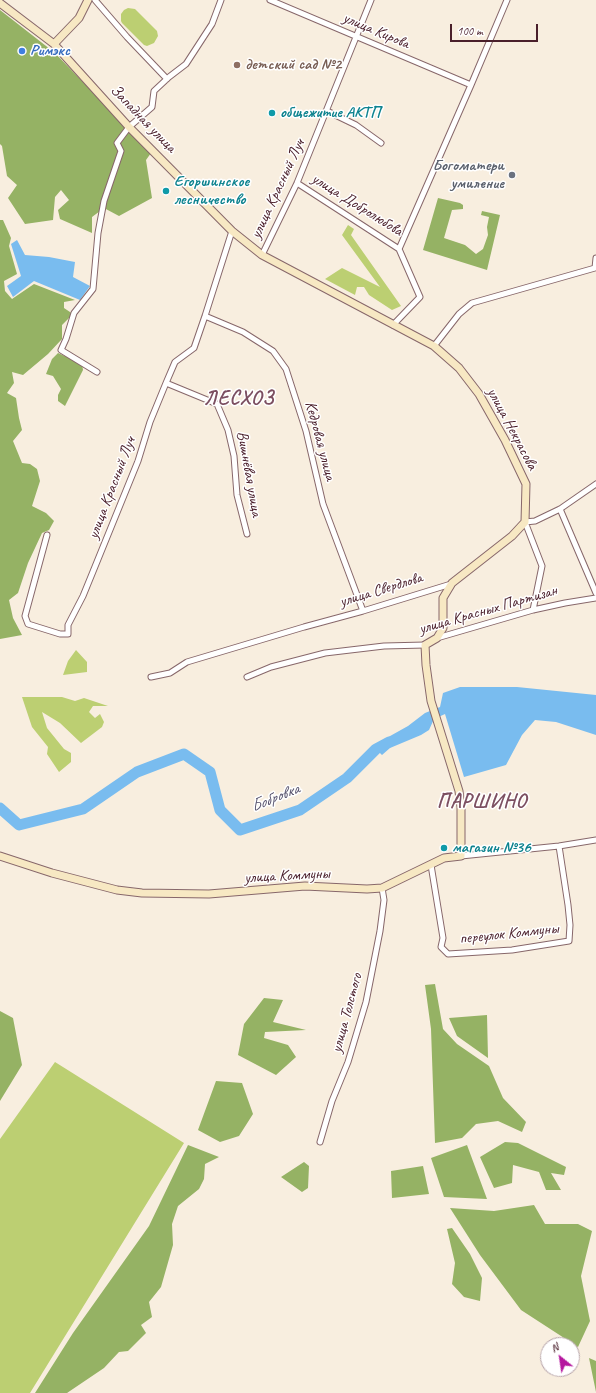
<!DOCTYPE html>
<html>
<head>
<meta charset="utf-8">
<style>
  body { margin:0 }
  #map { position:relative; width:596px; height:1393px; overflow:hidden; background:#f8eedf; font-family:Caveat,sans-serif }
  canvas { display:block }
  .north { position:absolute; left:540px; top:1337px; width:40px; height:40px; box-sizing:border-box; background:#fff; border:1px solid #b7a5aa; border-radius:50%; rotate:330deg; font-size:11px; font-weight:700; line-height:16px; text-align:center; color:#4a1f2b }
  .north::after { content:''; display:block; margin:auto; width:14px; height:18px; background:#b5179e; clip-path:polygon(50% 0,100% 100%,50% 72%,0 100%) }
  .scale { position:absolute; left:450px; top:24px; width:88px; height:18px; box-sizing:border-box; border:2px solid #4a1f2b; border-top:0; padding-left:5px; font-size:12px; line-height:14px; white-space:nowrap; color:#4a1f2b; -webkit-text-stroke:3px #fff; paint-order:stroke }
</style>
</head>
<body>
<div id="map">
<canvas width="596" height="1393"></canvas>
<div class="north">N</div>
<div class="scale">100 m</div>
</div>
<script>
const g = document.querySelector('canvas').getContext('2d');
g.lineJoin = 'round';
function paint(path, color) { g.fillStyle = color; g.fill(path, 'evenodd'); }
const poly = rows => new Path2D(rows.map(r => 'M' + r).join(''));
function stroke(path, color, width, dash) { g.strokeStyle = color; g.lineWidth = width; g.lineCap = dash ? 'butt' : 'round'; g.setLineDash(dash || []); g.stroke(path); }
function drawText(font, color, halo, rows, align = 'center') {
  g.font = font + ' Caveat,sans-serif'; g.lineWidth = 3; g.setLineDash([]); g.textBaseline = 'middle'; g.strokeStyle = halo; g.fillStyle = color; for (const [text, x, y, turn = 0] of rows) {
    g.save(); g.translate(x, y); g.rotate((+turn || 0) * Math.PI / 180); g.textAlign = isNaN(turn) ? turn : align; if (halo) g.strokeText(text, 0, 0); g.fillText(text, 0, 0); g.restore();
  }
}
const green = poly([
  [128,8,135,9,157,31,158,36,154,43,147,46,144,45,122,23,121,21,121,14,124,10],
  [348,225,354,229,351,235,401,306,392,310,369,295,364,287,357,287,355,295,325,279,342,268,380,287,342,235],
  [76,650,87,662,87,672,63,675,68,661],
  [22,697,62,697,75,701,84,698,108,706,93,706,89,712,95,718,100,714,104,722,102,727,81,743,60,723,42,712,47,728,64,749,71,753,71,762,59,772,47,754,48,747,32,727],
  [55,1062,184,1143,30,1393,0,1393,0,1139]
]);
const forest = poly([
  [0,10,55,53,151,153,146,160,152,198,119,216,104,208,92,217,92,233,60,219,58,210,69,200,61,190,55,197,53,220,25,224,8,198,17,185,7,176,2,146,0,144],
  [438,198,460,203,463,205,463,209,452,210,444,238,465,245,476,254,483,249,488,235,487,227,489,217,481,215,482,211,500,215,487,270,423,250],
  [0,220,3,220,11,238,9,246,17,274,4,281,5,291,12,299,34,284,75,300,64,302,64,308,73,314,62,325,62,339,48,354,23,375,12,372,14,383,7,393,16,398,19,418,22,430,13,441,22,463,30,464,37,469,40,481,32,506,46,513,54,521,49,530,42,533,28,563,18,593,9,600,13,618,22,635,0,639],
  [58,353,82,364,83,370,65,406,58,401,58,395,61,389,53,376,46,374,52,359],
  [435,984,443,1029,457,1044,489,1066,503,1098,526,1122,522,1132,498,1121,476,1124,462,1138,435,1143,431,1029,425,985],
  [264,998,283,1000,273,1022,306,1030,265,1032,264,1038,288,1045,296,1057,276,1075,238,1055,244,1024],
  [0,1011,13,1018,22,1065,0,1101],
  [487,1015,488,1058,457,1036,449,1018],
  [216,1081,242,1083,253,1114,239,1136,220,1142,198,1130],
  [505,1142,518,1143,566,1167,564,1175,551,1173,561,1190,546,1190,539,1172,513,1165,512,1183,494,1188,480,1157],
  [188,1145,219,1157,205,1164,204,1179,199,1189,178,1206,172,1224,173,1245,161,1287,149,1302,152,1317,141,1325,146,1333,128,1351,119,1352,104,1368,67,1393,35,1393,73,1333,149,1226],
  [467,1145,487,1199,444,1197,431,1158],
  [304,1162,309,1166,308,1188,302,1192,281,1177],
  [423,1166,429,1194,392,1198,391,1171],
  [534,1205,545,1224,578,1224,592,1231,581,1276,590,1321,578,1347,521,1310,480,1255,450,1208,494,1211],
  [452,1228,470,1254,482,1278,480,1301,464,1297,452,1284,455,1263,447,1229],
  [589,1358,596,1361,596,1392]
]);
const water = poly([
  [17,240,25,255,49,257,75,262,73,277,90,286,80,300,34,281,13,297,7,286,21,276,11,244],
  [460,687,517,687,596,695,596,735,556,722,535,720,522,735,506,765,464,777,445,714,434,719,429,730,421,735,390,748,382,755,376,749,374,745,408,726,425,713,440,707,443,693]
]);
const river = poly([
  [0,808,19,825,83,809,137,772,184,754,210,772,220,810,240,830,300,810,347,778,376,749,389,742]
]);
const street = poly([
  [95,0,127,37,167,79],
  [270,0,471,85],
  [327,111,356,125,381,143],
  [297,183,399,249,471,85,507,0],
  [262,255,297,183,371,0],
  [205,316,243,332,273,351,286,369,306,431,323,504,363,611],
  [393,325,420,297,399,249],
  [434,346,459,314,472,303,595,268,596,258],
  [97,372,61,350,66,339,74,313,93,289,98,233,104,201,121,151,117,143,129,127,152,107,154,91,169,77,186,64,212,24,221,0],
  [166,383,217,404,228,430,234,456,237,495,247,534],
  [560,509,596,593],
  [47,535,25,616,28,624,60,634,68,634,68,625,83,596,92,574,138,461,150,422,166,383,175,362,194,348,205,316,232,231],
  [533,610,542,566,525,522,535,521,560,509,596,484],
  [437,638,533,610,565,603,596,598],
  [151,677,170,673,187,662,304,627,363,611,451,584],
  [247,677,271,667,325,653,384,646,425,645],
  [461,856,559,846,596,840],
  [431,865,443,938,441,947,448,954,512,950,569,941,570,925,568,905,559,846],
  [320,1142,332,1101,348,1062,366,1002,380,931,384,900,382,888]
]);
const secondary = poly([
  [0,3,54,44,129,127,232,231,262,255,434,346,459,368,479,394,505,440,526,484,525,522,512,536,452,583,443,598,443,628,437,638,425,645,426,665,431,701,459,791,461,807,461,856,444,858,382,888,367,889,305,886,209,894,142,893,117,890,52,873,0,856],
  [54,44,79,18,88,0]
]);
const markers = [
  [22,51,4,"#3f7fe0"],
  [237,65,4,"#8d6e63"],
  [272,113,4,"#0f9aa8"],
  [512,175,4,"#6b7280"],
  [166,191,4,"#0f9aa8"],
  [444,848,4,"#0f9aa8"]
];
const streetNames = [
  ["улица Кирова",376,31,23],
  ["Западная улица",143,119,46],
  ["улица Красный Луч",278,189,-65],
  ["улица Добролюбова",357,205,32],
  ["улица Некрасова",512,429,62],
  ["Кедровая улица",320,441,75],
  ["Вишнёвая улица",249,474,80],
  ["улица Красный Луч",112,488,-69],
  ["улица Свердлова",381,590,-17],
  ["улица Красных Партизан",488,610,-16],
  ["улица Коммуны",287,876,-3],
  ["переулок Коммуны",509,934,-6],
  ["улица Толстого",347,1013,-75]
];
const shopNames = [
  ["Римэкс",30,51]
];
const educationNames = [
  ["детский сад №2",245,65]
];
const cultureNames = [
  ["общежитие АКТП",280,113],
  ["Егоршинское",174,182],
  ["лесничество",174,200],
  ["магазин №36",452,848]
];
const worshipNames = [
  ["Богоматери",504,166],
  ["умиление",504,184]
];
const waterNames = [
  ["Бобровка",275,798,-22]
];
const districtNames = [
  ["ЛЕСХОЗ",239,399],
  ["ПАРШИНО",482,802]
];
paint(green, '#bccf72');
paint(forest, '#95b264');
paint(water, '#79bcef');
stroke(river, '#79bcef', 11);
stroke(street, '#87676a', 7);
stroke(secondary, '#87676a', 9);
stroke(street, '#fff', 5);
stroke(secondary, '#f7e8c3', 7);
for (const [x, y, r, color] of markers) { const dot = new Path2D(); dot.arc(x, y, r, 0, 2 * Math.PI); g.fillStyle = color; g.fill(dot); stroke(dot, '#fff', 1.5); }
drawText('16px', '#4a1f2b', '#fff', streetNames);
drawText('bold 16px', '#366cbe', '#fff', shopNames, 'left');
drawText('bold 16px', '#785e54', '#fff', educationNames, 'left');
drawText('bold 16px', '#0d838f', '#fff', cultureNames, 'left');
drawText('bold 16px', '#5b616d', '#fff', worshipNames, 'right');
drawText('italic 17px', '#5a5670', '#fff', waterNames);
g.letterSpacing = '1px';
drawText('bold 20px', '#7c4f61', '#fff', districtNames);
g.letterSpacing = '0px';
</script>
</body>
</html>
